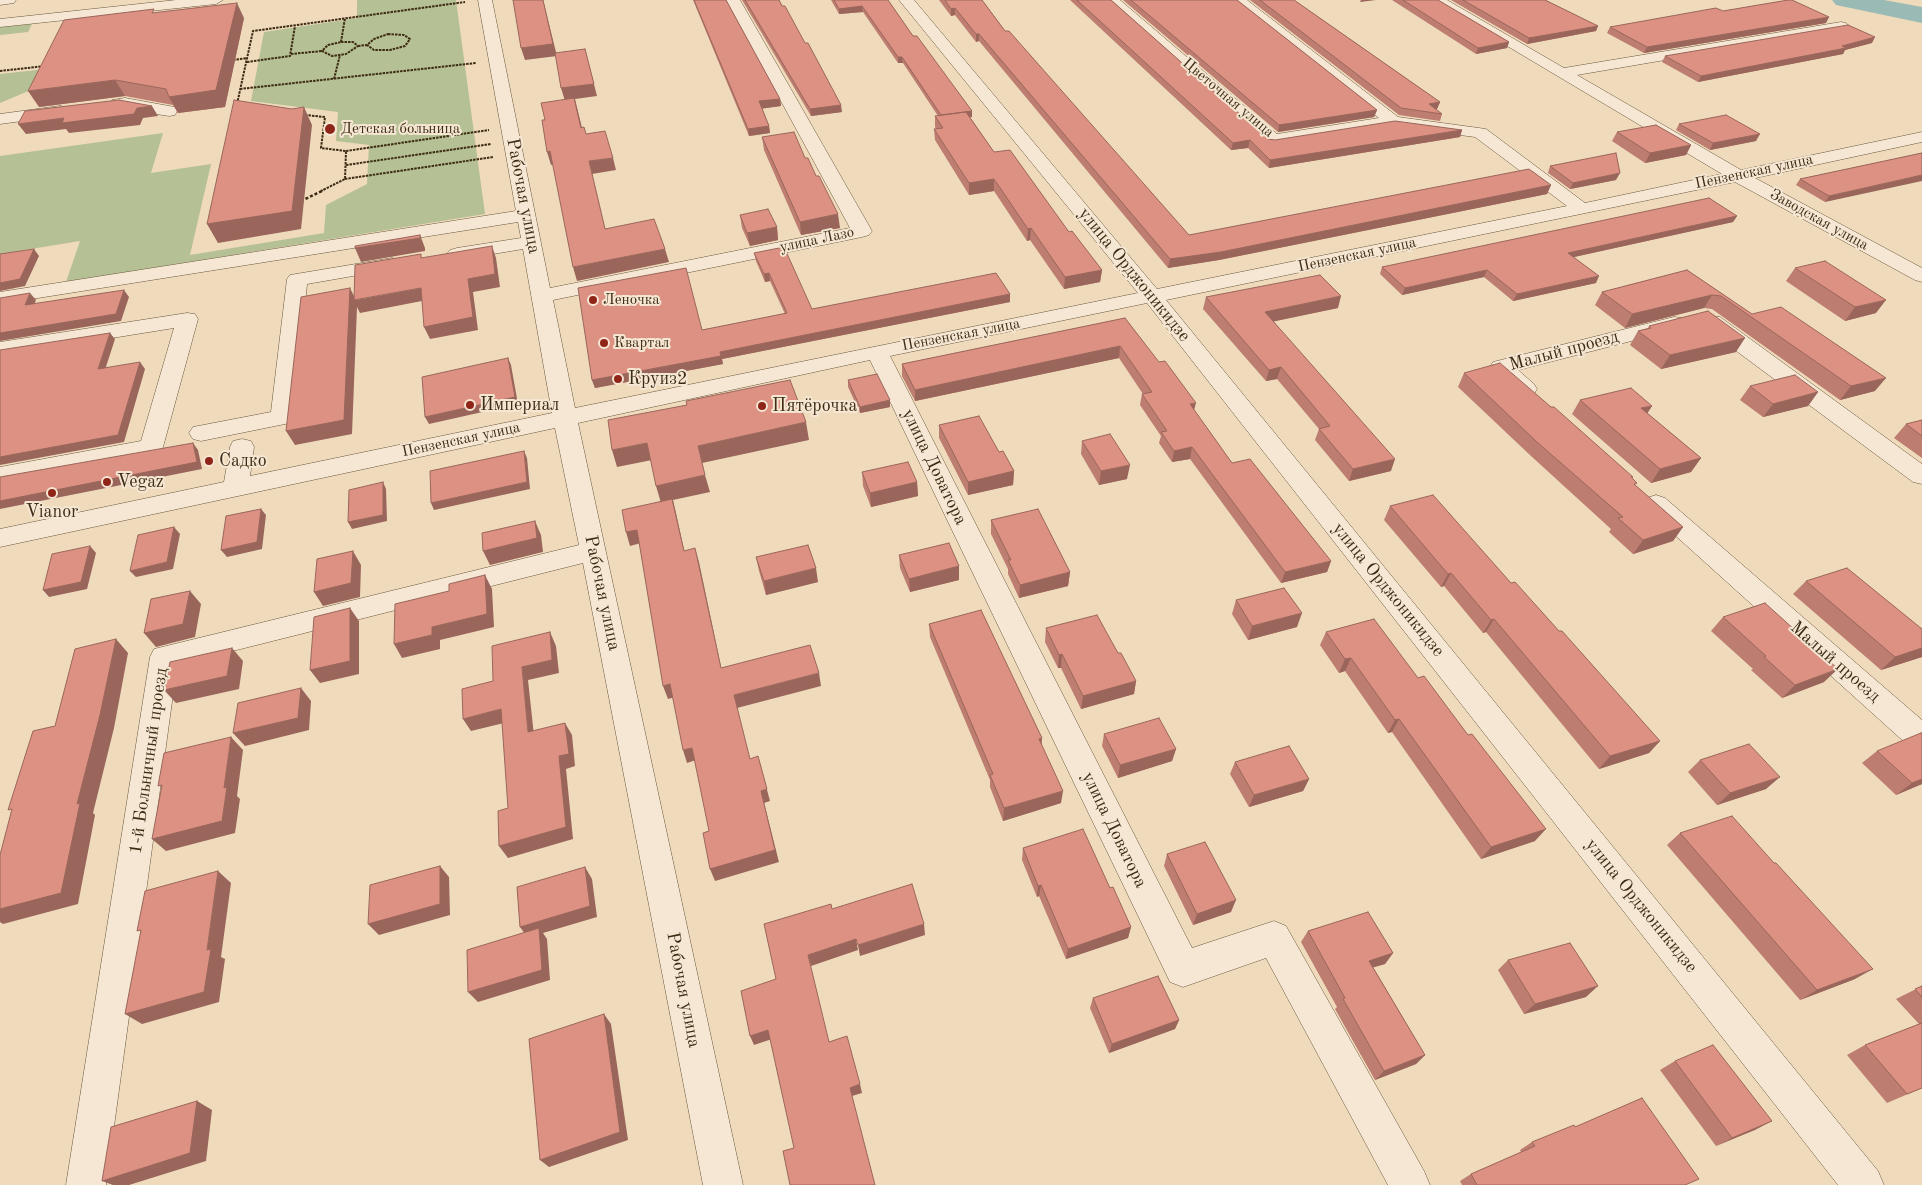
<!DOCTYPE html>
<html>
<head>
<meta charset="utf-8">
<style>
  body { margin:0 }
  canvas { display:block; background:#efdabc }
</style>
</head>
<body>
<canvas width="1922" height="1185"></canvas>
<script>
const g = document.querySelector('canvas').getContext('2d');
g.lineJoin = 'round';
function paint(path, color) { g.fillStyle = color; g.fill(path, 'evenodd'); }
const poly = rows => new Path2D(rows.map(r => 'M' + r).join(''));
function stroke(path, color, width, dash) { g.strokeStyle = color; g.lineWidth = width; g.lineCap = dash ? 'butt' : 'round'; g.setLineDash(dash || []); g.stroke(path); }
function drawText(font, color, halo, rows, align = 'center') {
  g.font = font + ' "Old Standard TT",serif'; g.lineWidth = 4; g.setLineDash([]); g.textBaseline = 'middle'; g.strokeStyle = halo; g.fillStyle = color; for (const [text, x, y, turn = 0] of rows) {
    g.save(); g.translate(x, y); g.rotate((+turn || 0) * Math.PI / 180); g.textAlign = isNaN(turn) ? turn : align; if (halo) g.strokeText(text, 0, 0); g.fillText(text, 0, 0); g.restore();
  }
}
const green = poly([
  [357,0,456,0,485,214,66,282,80,241,0,254,0,156,163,133,151,173,211,164,190,255,324,233,326,205,367,184,369,145,336,141,338,112,251,101,264,32,357,18],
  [32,24,28,32,0,35,0,27],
  [73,66,64,76,0,103,0,74]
]);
const river = poly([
  [1832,0,1884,0,1922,7,1922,23,1836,5,1832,0]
]);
const pathFar1 = poly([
  [388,34,404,35,410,39,405,46,390,50,374,50,367,45,374,39,388,34],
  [341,42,345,18],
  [341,42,353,42,358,46,346,54,332,56,322,51,328,45,341,42],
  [358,46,367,45],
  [291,54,322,51],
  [233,60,247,58],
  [247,62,290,56,295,26],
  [0,71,45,66],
  [334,79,340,55],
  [240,89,476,63],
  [237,104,253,31,465,2],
  [305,115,325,117,321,148,346,151,345,179,321,191],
  [346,151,489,130],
  [346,165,491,144],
  [345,179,493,157]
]);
const path = poly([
  [301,201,324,190]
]);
const minor = poly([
  [0,0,16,0,14,3,0,5,0,0],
  [176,0,223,0,216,4,0,27,0,19,176,0],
  [478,0,492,0,550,288,850,228,726,0,740,0,872,231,869,235,862,237,553,300,575,408,1138,293,899,0,914,0,1157,289,1567,206,1475,137,1393,126,1273,145,1267,144,1105,0,1120,0,1277,134,1379,118,1231,0,1247,0,1398,117,1486,129,1585,203,1722,174,1430,0,1447,0,1564,68,1841,22,1846,23,1848,26,1846,29,1841,30,1577,75,1741,170,1922,132,1922,142,1755,178,1922,268,1922,282,1915,280,1735,182,1166,300,1878,1171,1884,1185,1838,1185,1147,303,890,356,1192,948,1274,921,1286,926,1424,1171,1430,1185,1388,1185,1266,958,1183,987,1170,982,870,360,578,423,743,1185,703,1185,583,563,177,665,106,1185,66,1185,150,657,154,649,579,545,555,428,0,547,0,529,224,482,230,447,233,441,242,439,251,441,254,447,250,476,552,413,523,249,457,260,450,258,447,254,450,250,457,248,521,238,518,222,0,304,0,292,516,211,478,0],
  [125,98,169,106,175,107,177,111,175,115,169,116,118,108,112,106,110,103,112,100,125,98],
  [60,106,66,107,68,111,66,115,0,124,0,114,60,106],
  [392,258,399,260,402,264,399,268,307,284,294,418,290,423,201,441,193,439,189,433,193,427,271,412,287,279,290,275,392,258],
  [187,313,195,314,198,319,163,447,160,453,0,483,0,467,141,441,174,328,0,356,0,342,187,313],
  [1712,316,1720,317,1922,464,1922,484,1913,482,1704,327,1701,322,1704,317,1712,316],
  [1674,317,1682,318,1685,323,1682,328,1518,370,1534,384,1537,389,1534,394,1526,396,1518,394,1490,367,1493,362,1674,317],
  [1656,495,1665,498,1922,720,1922,752,1911,748,1647,510,1643,504,1647,498,1656,495]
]);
const wall = poly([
  [690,0,726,0,780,99,781,106,762,108,769,126,770,133,749,136,693,0],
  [742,0,779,0,842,112,811,116],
  [831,0,888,0,913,36,972,111,972,117,970,117,994,152,1069,232,1102,270,1100,282,1064,289,1030,240,1027,241,994,191,969,195,935,140,934,129,936,129,935,127,935,116,938,116,903,63,898,63,863,12,839,14],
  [939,0,982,0,1005,31,1189,235,1551,185,1547,194,1219,260,1168,268,979,41,976,42,955,15,951,16],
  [1070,0,1111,0,1268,139,1275,140,1462,130,1460,137,1269,168,1248,148,1231,150],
  [1123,0,1237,0,1377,110,1374,117,1278,132],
  [1250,0,1294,0,1440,102,1437,109,1436,109,1442,114,1440,121,1399,115],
  [1392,0,1438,0,1509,42,1507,48,1476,54],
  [1451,0,1545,0,1598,26,1596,31,1527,44],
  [1723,11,1826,23,1644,53,1607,33,1610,27],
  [156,13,244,18,225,107,178,113,173,105,125,96,39,107],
  [1872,43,1845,50,1843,54,1698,82,1662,62,1665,56],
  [1679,124,1756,141,1710,150,1676,130],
  [1617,132,1691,145,1686,155,1645,163,1612,141],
  [762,137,805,158,840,228,801,235,764,150],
  [1922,153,1825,202,1796,185,1800,179],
  [1550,166,1616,180,1570,189,1548,173],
  [740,215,777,227,778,240,750,246,742,228],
  [1737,216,1733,222,1574,257,1596,283,1513,301,1484,277,1402,295,1380,274,1382,267],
  [754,253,812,309,1010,294,1010,302,722,359,723,364,595,388,592,380,702,330,785,314,770,281,765,282,756,261],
  [1795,268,1876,313,1845,321,1786,281],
  [1687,270,1752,314,1875,391,1840,400,1712,309,1704,308,1625,328,1595,305,1602,292],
  [1206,297,1338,308,1273,321,1391,471,1349,481,1315,440,1319,429,1277,379,1266,381,1203,309],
  [1125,318,1194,410,1232,463,1331,561,1327,572,1281,583,1190,459,1172,462,1159,443,1161,436,1140,405,1142,394,1143,394,1119,358,915,401,902,376,902,364],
  [1649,326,1736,352,1661,369,1630,345,1638,331,1648,328],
  [1464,373,1633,477,1632,478,1636,486,1683,527,1673,541,1633,554,1609,532,1611,529,1531,456,1458,387],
  [848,380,890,407,860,413,848,387],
  [1750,386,1818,392,1808,406,1763,417,1740,400],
  [1580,400,1652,406,1647,413,1701,458,1691,472,1651,483,1572,414],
  [1922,420,1922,458,1894,438,1906,424],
  [939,425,999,452,1014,471,1013,485,968,495,939,438],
  [1082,441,1127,479,1099,485,1081,454],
  [862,472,917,482,918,496,871,507,863,486],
  [1390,506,1511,583,1559,631,1660,741,1649,753,1599,769,1486,632,1483,633,1444,586,1441,587,1384,520],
  [991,520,1070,572,1068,586,1019,598,1008,574,1008,569,991,534],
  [899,555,959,580,910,592,900,568],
  [756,557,818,582,766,595,759,571],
  [1806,581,1922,629,1922,657,1881,670,1793,594],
  [1236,600,1297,627,1248,640,1232,614],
  [1723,617,1824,682,1782,698,1751,670,1753,669,1711,631],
  [929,624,1042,738,1041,745,1061,803,1003,821,990,787,990,780,930,637],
  [1046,628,1118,653,1136,681,1134,694,1081,709,1061,668,1058,668,1045,642],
  [1326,632,1535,841,1481,859,1392,732,1388,733,1345,671,1339,673,1320,645],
  [1104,734,1176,749,1172,761,1118,778,1102,746],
  [1877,751,1922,784,1896,795,1862,763],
  [1700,760,1766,789,1717,805,1688,772],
  [1235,762,1309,779,1303,791,1249,807,1230,774],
  [1680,833,1855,979,1800,1000,1667,845],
  [1023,848,1131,927,1128,938,1066,959,1039,896,1037,897,1022,860],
  [1167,854,1231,912,1193,925,1164,866],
  [1308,931,1393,953,1385,964,1373,967,1425,1055,1416,1064,1375,1080,1335,1009,1337,1007,1301,942],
  [1508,960,1586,997,1524,1014,1498,970],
  [1922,986,1922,1088,1887,1103,1847,1055,1865,1045,1919,1024,1896,999],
  [1093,998,1179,1020,1175,1029,1109,1053,1090,1008],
  [1675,1061,1772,1121,1716,1146,1660,1070],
  [1575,1127,1686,1185,1462,1185,1460,1181,1471,1174,1521,1152,1520,1150,1532,1142]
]);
const shadedWall = poly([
  [543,0,557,56,525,60,521,48],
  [1361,0,1376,0,1360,2],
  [237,3,244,18,225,107,178,113,169,97],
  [862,6,863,12,839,14,839,9],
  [955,8,955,15,951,16,951,9],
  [1829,17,1826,23,1644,53,1647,47],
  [1598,26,1596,31,1527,44,1529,38],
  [976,34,979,34,979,41,976,42],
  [1875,37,1872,43,1845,50,1843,54,1698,82,1701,76,1842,46],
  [1509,42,1507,48,1476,54,1478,48],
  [585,49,597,96,575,99,585,140,565,101,561,88],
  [898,57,902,57,903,63,898,63],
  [115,80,125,96,39,107,28,91],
  [780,99,781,106,760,109,759,101],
  [1440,102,1437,109,1427,111,1429,104],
  [841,105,842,112,811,116,810,109],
  [152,106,158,116,143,118,140,125,69,133,66,129,26,134,18,124],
  [304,107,312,125,301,229,218,243,207,224],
  [1377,110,1374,117,1278,132,1279,125],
  [972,111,972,117,941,121,941,115],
  [769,126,770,133,749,136,748,129],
  [1462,130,1460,137,1269,168,1270,160],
  [1760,134,1756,141,1710,150,1713,143],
  [1250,140,1248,148,1231,150,1233,143],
  [1691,145,1686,155,1645,163,1650,153],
  [550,151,554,164,551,165,547,152],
  [613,158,616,170,592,174,609,242,589,161],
  [1620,173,1616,180,1570,189,1573,183],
  [1922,175,1922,181,1825,202,1829,196],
  [994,179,994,191,969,195,969,183],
  [1551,185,1547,194,1219,260,1168,268,1170,259],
  [838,214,840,228,801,235,800,222],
  [1737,216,1733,222,1565,259,1568,253],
  [777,227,778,240,750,246,747,233],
  [1031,228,1030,240,1027,241,1028,229],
  [420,235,425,248,425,251,361,262,355,248],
  [492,246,496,258,500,287,473,292,478,330,430,339,424,327,468,279],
  [34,249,39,256,25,286,0,291,0,283],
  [665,249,669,262,577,281,573,267],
  [1102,270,1100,282,1064,289,1065,277],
  [1487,270,1484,277,1402,295,1405,288],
  [769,273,770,281,765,282,764,274],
  [1599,276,1596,283,1513,301,1517,294],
  [350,288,356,300,421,288,427,300,360,313,357,307,352,434,295,445,286,431],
  [124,290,129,297,121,321,0,341,0,333],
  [30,293,36,300,31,312,25,305],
  [1010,294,1010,302,722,359,723,364,595,388,592,380,720,352],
  [1712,295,1704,308,1625,328,1632,314],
  [1341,296,1338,308,1262,324,1265,312],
  [1886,300,1876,313,1845,321,1855,307],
  [110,333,115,339,103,376,98,369],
  [1745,338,1736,352,1661,369,1670,355],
  [1120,346,1119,358,915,401,915,390],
  [508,358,511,365,518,404,429,424,425,417],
  [140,362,145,369,124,442,0,465,0,457],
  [1281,367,1277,379,1266,381,1269,370],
  [1886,378,1875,391,1840,400,1851,386],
  [1818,392,1808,406,1763,417,1773,404],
  [890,400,890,407,860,413,860,407],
  [1196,403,1193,414,1190,404],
  [1652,406,1643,420,1641,408],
  [806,422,809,440,702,463,698,446],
  [193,443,198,450,202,469,0,509,0,501],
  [647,443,652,460,617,467,612,450],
  [1192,447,1190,459,1172,462,1174,451],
  [524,451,527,458,530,489,434,510,431,503],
  [1701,458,1691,472,1651,483,1660,469],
  [1395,459,1391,471,1349,481,1353,469],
  [1130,465,1127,479,1099,485,1101,471],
  [1014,471,1013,485,968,495,968,482],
  [705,475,710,492,673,500,676,513,687,564,661,503,656,486],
  [383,482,386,489,387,521,352,529,348,522],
  [917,482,918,496,871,507,870,493],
  [261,509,266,515,262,549,227,557,221,550],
  [535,521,541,535,543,552,490,565,483,551],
  [174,527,180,534,173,569,136,577,130,571],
  [1683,527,1673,541,1633,554,1643,540],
  [637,530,641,543,630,546,626,532],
  [90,546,96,553,87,589,49,597,43,590],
  [695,548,699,562,724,681,721,668],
  [353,551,361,565,360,597,323,606,314,592],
  [1331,561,1327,572,1281,583,1285,572],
  [959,566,959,580,910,592,909,579],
  [816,568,818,582,766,595,764,581],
  [1070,572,1068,586,1019,598,1020,585],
  [1451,573,1444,586,1441,587,1448,574],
  [485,575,492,589,494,627,440,640,440,649,402,658,394,644,432,627],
  [190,591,201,604,195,637,156,647,144,633],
  [350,608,359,621,359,674,320,683,310,670],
  [1302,613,1297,627,1248,640,1252,626],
  [1494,619,1486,632,1483,633,1491,620],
  [550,632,556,646,559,673,528,680,535,745,528,732,522,667],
  [116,639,128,653,114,728,93,813,95,815,78,904,3,924,0,922,0,909,77,804],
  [232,648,243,661,239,689,176,703,164,690],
  [1922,648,1922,657,1881,670,1895,657],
  [1062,654,1061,668,1058,668,1059,655],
  [1351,658,1345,671,1339,673,1345,659],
  [1838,669,1824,682,1782,698,1795,685],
  [819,673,821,686,737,708,734,695],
  [1136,681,1134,694,1081,709,1083,696],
  [670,684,675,697,668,699,663,686],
  [301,688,311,701,309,730,245,746,233,733],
  [501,709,508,722,471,731,463,719],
  [1399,719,1392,732,1388,733,1395,720],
  [565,723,572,735,575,766,566,769,573,839,508,858,499,846,559,756],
  [231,737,243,750,237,796,240,799,235,833,166,851,152,839,224,788],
  [1042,738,1041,751,1039,739],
  [1660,741,1649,753,1599,769,1610,756],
  [692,748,696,760,687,763,683,750],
  [1176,749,1172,761,1118,778,1120,765],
  [758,756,770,801,764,803,779,862,715,881,710,869,761,791],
  [1780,777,1766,789,1717,805,1730,793],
  [1309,779,1303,791,1249,807,1254,795],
  [1922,779,1922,784,1896,795,1912,783],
  [1063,791,1061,803,1003,821,1004,808],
  [1546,829,1535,841,1481,859,1491,847],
  [440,866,449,877,450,915,379,935,368,924],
  [585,867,592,879,597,917,543,933,547,939,550,980,478,1002,468,992,528,938,520,927],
  [218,871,231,883,221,957,225,959,219,1002,142,1024,125,1014,207,950],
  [1041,885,1039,896,1037,897,1038,886],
  [1236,900,1231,912,1193,925,1197,914],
  [924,924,925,935,860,956,858,945],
  [1131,927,1128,938,1066,959,1068,949],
  [856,939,858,950,811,966,808,955],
  [1393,953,1385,964,1361,971,1369,961],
  [1873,969,1855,979,1800,1000,1817,990],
  [1598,986,1586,997,1524,1014,1535,1004],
  [604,1014,611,1024,628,1140,549,1167,540,1160],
  [1179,1020,1175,1029,1109,1053,1112,1044],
  [768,1030,772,1039,754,1045,750,1036],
  [1425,1055,1416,1064,1375,1080,1384,1071],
  [860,1084,862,1093,852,1096,850,1088],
  [197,1101,212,1110,206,1161,129,1185,113,1185,102,1181],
  [1772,1121,1755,1130,1716,1146,1732,1138]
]);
const building = poly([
  [513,0,543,0,553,44,521,48,513,0],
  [694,0,726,0,780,99,759,101,769,126,748,129,694,0],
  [745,0,779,0,782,6,785,6,805,43,808,43,841,105,810,109,745,0],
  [834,0,888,0,913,36,917,36,972,111,941,115,902,57,898,57,862,6,839,9,834,0],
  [945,0,982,0,1005,31,1009,31,1189,235,1529,169,1551,185,1221,252,1170,259,979,34,976,34,955,8,951,9,945,0],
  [1077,0,1111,0,1268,139,1275,140,1395,121,1462,130,1270,160,1250,140,1233,143,1077,0],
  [1131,0,1237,0,1377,110,1279,125,1131,0],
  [1260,0,1294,0,1440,102,1429,104,1442,114,1401,108,1260,0],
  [1403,0,1438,0,1509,42,1478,48,1403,0],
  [1463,0,1545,0,1598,26,1529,38,1463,0],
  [1788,0,1792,0,1829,17,1647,47,1610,27,1716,8,1723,11,1788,0],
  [237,3,216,90,169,97,166,89,115,80,28,91,64,20,154,9,152,13,237,3],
  [1848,25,1875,37,1842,46,1846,48,1701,76,1665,56,1848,25],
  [585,49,594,84,561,88,555,53,585,49],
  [574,98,581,128,584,127,586,134,605,131,613,158,589,161,605,229,654,219,665,249,573,267,550,151,547,152,542,120,545,120,541,103,574,98],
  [119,100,152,106,137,108,134,114,62,123,64,118,18,124,25,111,119,100],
  [234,100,292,109,304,107,292,211,207,224,234,100],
  [966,112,994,152,1010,150,1069,232,1072,231,1102,270,1065,277,1031,228,1028,229,994,179,969,183,934,129,943,128,935,116,966,112],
  [1726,115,1760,134,1713,143,1679,124,1726,115],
  [1656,125,1691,145,1650,153,1617,132,1656,125],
  [794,132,805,158,808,158,816,176,819,176,838,214,800,222,762,137,794,132],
  [1616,153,1620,173,1573,183,1550,166,1616,153],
  [1922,153,1922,175,1829,196,1800,179,1922,153],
  [1709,198,1737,216,1568,253,1599,276,1517,294,1487,270,1405,288,1382,267,1709,198],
  [768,209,777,227,747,233,740,215,768,209],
  [420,235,420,238,355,248,355,246,420,235],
  [492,246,495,274,468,279,473,317,424,327,421,288,354,300,355,265,421,254,421,258,492,246],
  [784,247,812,309,996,273,1010,294,720,352,721,356,592,380,578,288,686,268,702,330,787,313,769,273,764,274,754,253,784,247],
  [34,249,20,279,0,283,0,254,34,249],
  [1825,261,1886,300,1855,307,1795,268,1825,261],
  [1687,270,1752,314,1781,307,1886,378,1851,386,1721,296,1712,295,1632,314,1602,292,1687,270],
  [1320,275,1341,296,1265,312,1395,459,1353,469,1319,429,1330,426,1281,367,1269,370,1206,297,1320,275],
  [350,288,344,420,286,431,301,297,350,288],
  [124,290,116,314,0,333,0,298,30,293,25,305,124,290],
  [1708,311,1745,338,1670,355,1638,331,1651,328,1649,326,1708,311],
  [1125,318,1159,362,1165,361,1196,403,1190,404,1232,463,1250,459,1331,561,1285,572,1192,447,1174,451,1161,432,1167,431,1142,394,1152,392,1120,346,915,390,902,364,1125,318],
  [110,333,98,369,140,362,118,435,0,457,0,350,110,333],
  [508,358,515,397,425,417,422,377,508,358],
  [1500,363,1551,407,1554,407,1633,477,1631,477,1637,483,1634,484,1683,527,1643,540,1618,518,1623,517,1538,443,1464,373,1500,363],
  [877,374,890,400,860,407,848,380,877,374],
  [1795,375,1818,392,1773,404,1750,386,1795,375],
  [790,380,806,422,698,446,705,475,656,486,647,443,612,450,608,420,687,405,686,401,790,380],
  [1631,388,1652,406,1641,408,1701,458,1660,469,1580,400,1631,388],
  [979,416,999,452,1003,451,1014,471,968,482,939,425,979,416],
  [1922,420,1922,436,1906,424,1922,420],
  [1110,434,1130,465,1101,471,1082,441,1110,434],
  [193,443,197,462,0,501,0,477,193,443],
  [524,451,527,482,431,503,430,471,524,451],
  [908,462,917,482,870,493,862,472,908,462],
  [383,482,383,515,348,522,349,490,383,482],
  [1433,495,1511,583,1515,582,1559,631,1562,631,1660,741,1610,756,1494,619,1491,620,1451,573,1448,574,1390,506,1433,495],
  [672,499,684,551,695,548,721,668,810,645,819,673,734,695,750,759,758,756,767,789,761,791,775,850,710,869,703,833,709,831,692,748,683,750,670,684,663,686,637,530,626,532,622,510,672,499],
  [261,509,257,542,221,550,226,516,261,509],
  [1038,509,1070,572,1020,585,1008,560,1011,560,991,520,1038,509],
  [535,521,537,538,483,551,482,533,535,521],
  [174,527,167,562,130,571,138,535,174,527],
  [949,543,959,566,909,579,899,555,949,543],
  [808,545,816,568,764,581,756,557,808,545],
  [90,546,81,582,43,590,52,554,90,546],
  [353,551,351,583,314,592,317,559,353,551],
  [1847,568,1922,629,1922,648,1895,657,1806,581,1847,568],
  [485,575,487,614,432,627,432,635,394,644,395,604,449,591,449,584,485,575],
  [1284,588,1302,613,1252,626,1236,600,1284,588],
  [190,591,183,624,144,633,151,599,190,591],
  [1765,603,1838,669,1795,685,1764,657,1766,656,1723,617,1765,603],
  [350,608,350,661,310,670,314,617,350,608],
  [981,610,1042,738,1039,739,1063,791,1004,808,990,775,993,774,929,624,981,610],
  [1097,615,1118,653,1121,653,1136,681,1083,696,1062,654,1059,655,1046,628,1097,615],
  [1374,619,1418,678,1424,676,1468,735,1472,734,1546,829,1491,847,1399,719,1395,720,1351,658,1345,659,1326,632,1374,619],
  [550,632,552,660,522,667,528,732,565,723,569,754,559,756,566,827,499,846,498,811,508,808,501,709,463,719,462,689,493,681,492,646,550,632],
  [116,639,100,715,77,804,80,803,61,893,0,909,0,855,12,809,8,810,33,731,55,726,75,649,116,639],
  [232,648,227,676,164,690,170,662,232,648],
  [301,688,298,718,233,733,238,703,301,688],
  [1159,718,1176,749,1120,765,1104,734,1159,718],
  [1921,733,1922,733,1922,779,1912,783,1877,751,1921,733],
  [231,737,224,788,227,787,222,821,152,839,162,785,158,786,164,753,231,737],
  [1749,744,1780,777,1730,793,1700,760,1749,744],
  [1289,746,1309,779,1254,795,1235,762,1289,746],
  [1732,816,1774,863,1776,863,1873,969,1817,990,1680,833,1732,816],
  [1083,829,1110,888,1113,887,1131,927,1068,949,1041,885,1038,886,1023,848,1083,829],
  [1205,842,1236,900,1197,914,1167,854,1205,842],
  [440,866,440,904,368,924,370,885,440,866],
  [585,867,590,906,520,927,517,887,585,867],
  [218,871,207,950,211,949,204,992,125,1014,141,930,137,931,145,891,218,871],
  [912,884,924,924,858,945,856,939,808,955,829,1042,847,1036,860,1084,850,1088,875,1185,790,1185,783,1151,794,1148,768,1030,750,1036,741,991,776,979,764,924,831,904,832,909,912,884],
  [1368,912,1393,953,1369,961,1425,1055,1384,1071,1343,999,1345,998,1308,931,1368,912],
  [539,928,542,970,468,992,467,950,539,928],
  [1570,943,1598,986,1535,1004,1508,960,1570,943],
  [1158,976,1179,1020,1112,1044,1093,998,1158,976],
  [1922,986,1922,997,1915,989,1922,986],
  [604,1014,620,1132,540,1160,529,1039,604,1014],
  [1922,1023,1922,1088,1907,1094,1865,1045,1922,1023],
  [1713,1045,1772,1121,1732,1138,1675,1061,1713,1045],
  [1642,1098,1699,1179,1685,1185,1477,1185,1471,1174,1535,1146,1532,1142,1574,1125,1575,1127,1642,1098],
  [197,1101,190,1153,102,1181,111,1127,197,1101]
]);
const markers = [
  [330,129,6,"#8f2418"],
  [593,300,5,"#8f2418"],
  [604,343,5,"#8f2418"],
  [618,379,5,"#8f2418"],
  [470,405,5,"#8f2418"],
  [762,406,5,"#8f2418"],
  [209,461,5,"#8f2418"],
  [107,482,5,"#8f2418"],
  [52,493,5,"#8f2418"]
];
const farStreetnames = [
  ["Цветочная улица",1228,98,40],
  ["Пензенская улица",1754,172,-12],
  ["Заводская улица",1819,220,29],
  ["улица Лазо",817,240,-12],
  ["Пензенская улица",1357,255,-12],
  ["Пензенская улица",961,335,-11],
  ["Пензенская улица",461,440,-12]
];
const farPoinames = [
  ["Детская больница",341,129],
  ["Леночка",603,300],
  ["Квартал",614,343]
];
const streetNames = [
  ["Рабочая улица",523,196,79],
  ["улица Орджоникидзе",1134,275,51],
  ["Малый проезд",1564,351,-15],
  ["улица Доватора",934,467,64],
  ["улица Орджоникидзе",1388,590,51],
  ["Рабочая улица",602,593,78],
  ["Малый проезд",1835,662,41],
  ["1-й Больничный проезд",149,761,-82],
  ["улица Доватора",1114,830,64],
  ["улица Орджоникидзе",1641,906,51],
  ["Рабочая улица",683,990,79]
];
const poiNames = [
  ["Круиз2",628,379],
  ["Империал",480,405],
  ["Пятёрочка",772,406],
  ["Садко",219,461],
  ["Vegaz",117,482],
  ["Vianor",52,512,"center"]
];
paint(green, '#b5c094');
paint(river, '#9abab5');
stroke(minor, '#6a573d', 1);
stroke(pathFar1, '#3d2b13', 2, [2.5, 1]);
stroke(path, '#3d2b13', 2.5, [3, 2]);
paint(minor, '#f5e7d3');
paint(wall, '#bd7d70');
paint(shadedWall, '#9a665b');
paint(building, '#dc9182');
stroke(building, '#9a665b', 1);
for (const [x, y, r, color] of markers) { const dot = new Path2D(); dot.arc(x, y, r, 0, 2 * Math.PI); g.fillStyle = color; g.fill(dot); stroke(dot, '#f5e7d3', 2); }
drawText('15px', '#3d2b13', '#f5e7d3', farStreetnames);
drawText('15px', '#3d2b13', '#f5e7d3', farPoinames, 'left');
drawText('18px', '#3d2b13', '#f5e7d3', streetNames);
drawText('18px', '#3d2b13', '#f5e7d3', poiNames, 'left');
</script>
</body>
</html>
